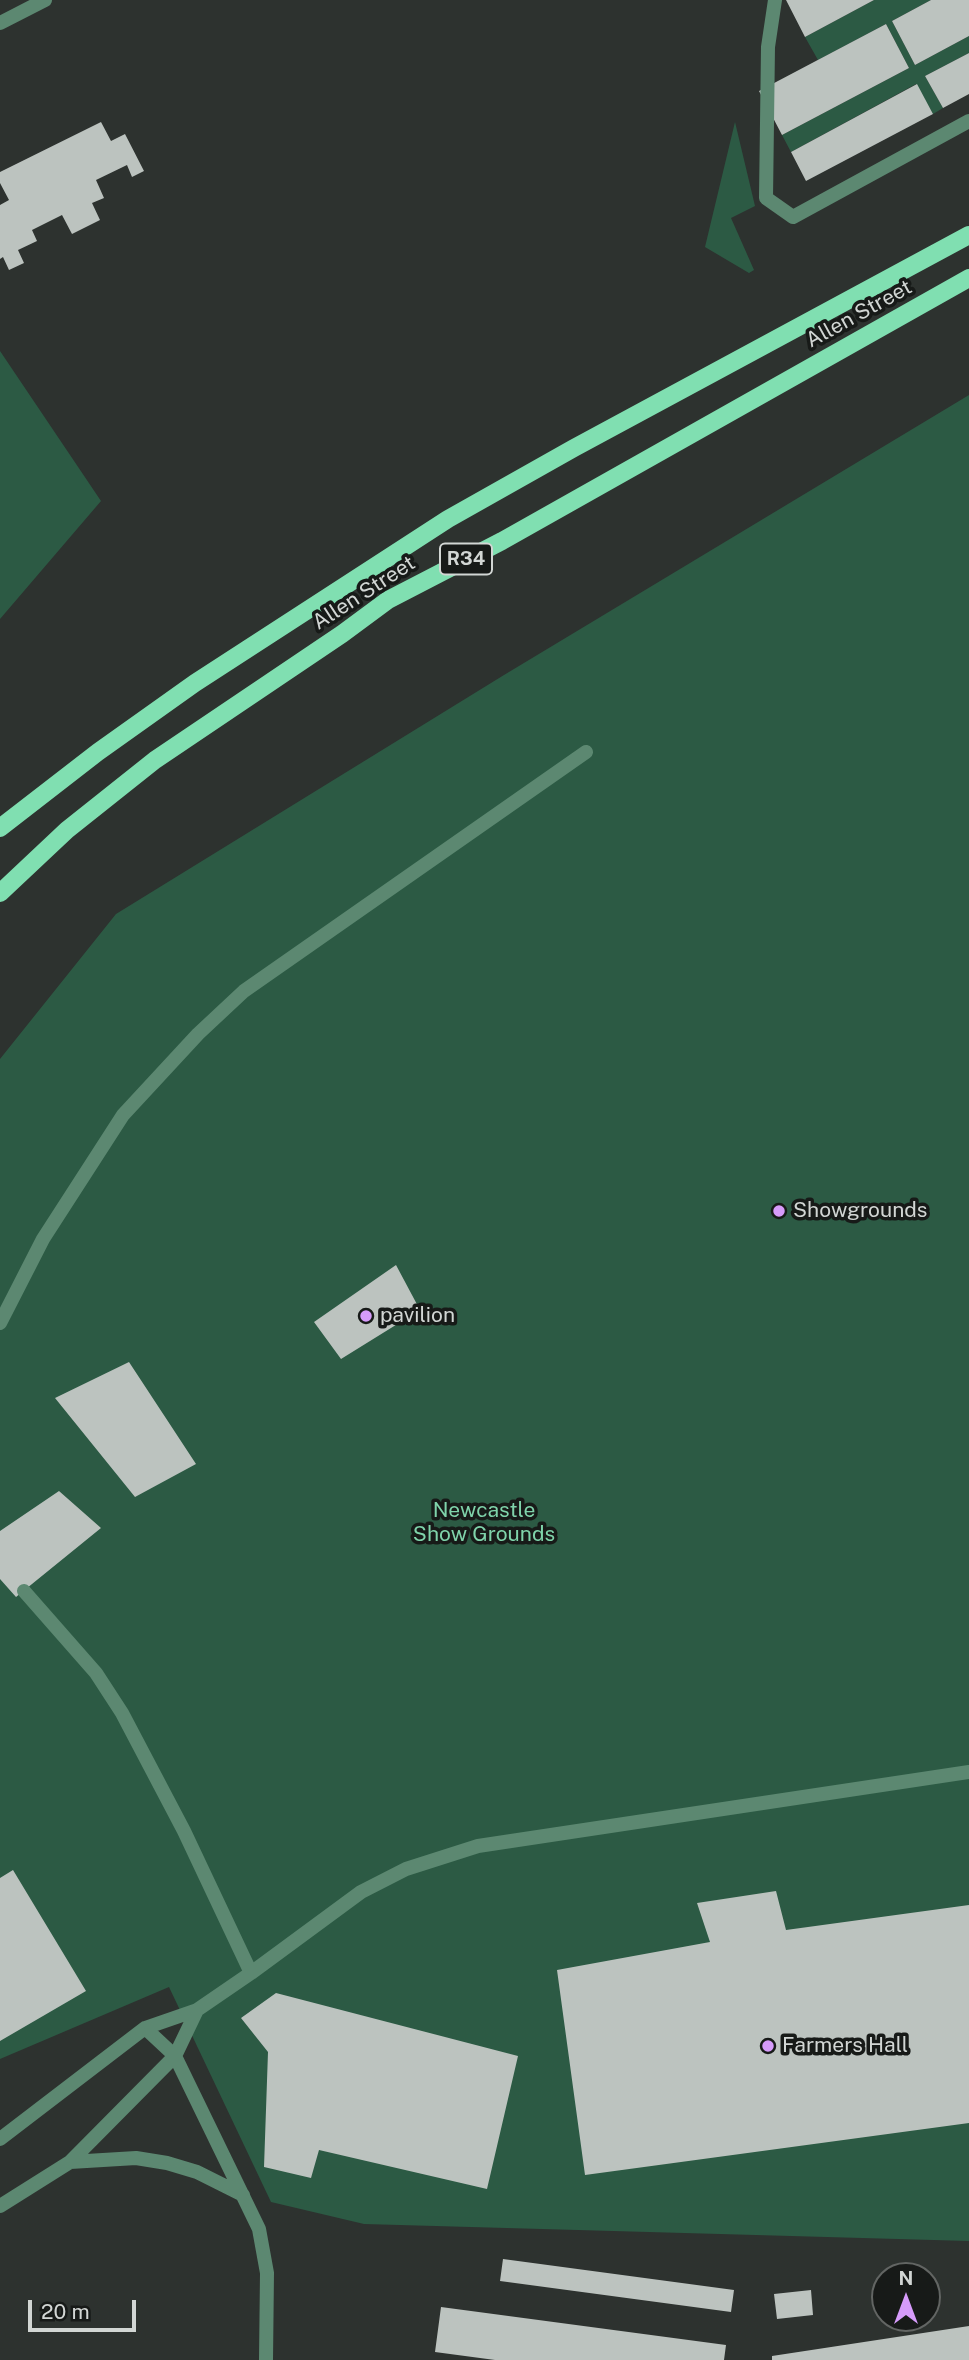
<!DOCTYPE html>
<html>
<head>
<meta charset="utf-8">
<style>
  body { margin:0 }
  #map { position:relative; width:969px; height:2360px; overflow:hidden; background:#2d322f; font-family:"Public Sans",sans-serif }
  canvas { display:block }
  .north { position:absolute; left:871px; top:2262px; width:70px; height:70px; box-sizing:border-box; background:#171a18; border:2px solid #626563; border-radius:50%; rotate:0deg; font-size:19px; font-weight:700; line-height:28px; text-align:center; color:#d2d6d4 }
  .north::after { content:''; display:block; margin:auto; width:24px; height:32px; background:#d69bfa; clip-path:polygon(50% 0,100% 100%,50% 72%,0 100%) }
  .scale { position:absolute; left:28px; top:2300px; width:108px; height:32px; box-sizing:border-box; border:4px solid #d2d6d4; border-top:0; padding-left:9px; font-size:21px; line-height:24px; white-space:nowrap; color:#d2d6d4; -webkit-text-stroke:5px #171a18; paint-order:stroke }
</style>
</head>
<body>
<div id="map">
<canvas width="969" height="2360"></canvas>
<div class="north">N</div>
<div class="scale">20 m</div>
</div>
<script>
const g = document.querySelector('canvas').getContext('2d');
g.lineJoin = 'round';
function paint(path, color) { g.fillStyle = color; g.fill(path, 'evenodd'); }
const poly = rows => new Path2D(rows.map(r => 'M' + r).join(''));
function stroke(path, color, width, dash) { g.strokeStyle = color; g.lineWidth = width; g.lineCap = dash ? 'butt' : 'round'; g.setLineDash(dash || []); g.stroke(path); }
function drawText(font, color, halo, rows, align = 'center') {
  g.font = font + ' "Public Sans",sans-serif'; g.lineWidth = 7; g.setLineDash([]); g.textBaseline = 'middle'; g.strokeStyle = halo; g.fillStyle = color; for (const [text, x, y, turn = 0] of rows) {
    g.save(); g.translate(x, y); g.rotate((+turn || 0) * Math.PI / 180); g.textAlign = isNaN(turn) ? turn : align; if (halo) g.strokeText(text, 0, 0); g.fillText(text, 0, 0); g.restore();
  }
}
const green = poly([
  [874,0,931,0,892,21,915,65,969,36,969,53,925,76,943,108,933,114,916,84,791,152,782,135,909,68,886,24,818,60,805,37],
  [735,122,755,206,731,218,754,270,749,273,705,247],
  [0,351,101,501,0,619],
  [969,395,969,2241,364,2224,271,2202,169,1987,0,2059,0,1059,116,914,504,675]
]);
const building = poly([
  [786,0,874,0,805,37],
  [931,0,969,0,969,36,915,65,892,21],
  [886,24,909,68,782,135,759,91],
  [969,53,969,94,943,108,925,76],
  [917,84,933,114,806,181,791,152],
  [101,122,111,141,125,134,144,171,132,177,127,165,96,180,104,198,92,203,100,220,72,234,62,215,32,230,37,241,18,250,24,263,9,270,3,257,0,259,0,205,9,200,0,183,0,172],
  [396,1265,420,1310,341,1359,314,1322],
  [129,1362,196,1464,135,1497,55,1398],
  [59,1491,101,1528,16,1597,0,1579,0,1531],
  [13,1870,86,1991,0,2041,0,1878],
  [776,1891,786,1930,969,1905,969,2123,585,2175,557,1970,710,1942,697,1903],
  [276,1993,518,2056,487,2189,319,2150,311,2178,264,2167,268,2052,241,2018],
  [503,2259,734,2290,731,2312,500,2281],
  [811,2290,813,2315,777,2319,774,2294],
  [441,2307,726,2345,724,2360,495,2360,435,2352],
  [969,2326,969,2360,772,2360,772,2356]
]);
const lane = poly([
  [775,0,768,47,766,198,793,217,969,121],
  [0,1323,43,1239,123,1115,198,1034,244,991,586,752],
  [24,1591,96,1673,122,1713,184,1831,251,1973],
  [145,2028,175,2056,259,2229,267,2273,266,2360],
  [0,2139,145,2028,197,2010,251,1973,361,1892,406,1869,478,1846,969,1772],
  [70,2162,136,2158,167,2163,197,2172,243,2195],
  [0,2206,70,2162,175,2056,197,2010]
]);
const street = poly([
  [0,23,45,0]
]);
const primary = poly([
  [0,828,98,752,195,683,448,519,574,448,969,235],
  [0,893,67,830,155,760,342,634,388,600,502,541,969,278]
]);
const markers = [
  [779,1211,7,"#d69bfa"],
  [366,1316,7,"#d69bfa"],
  [768,2046,7,"#d69bfa"]
];
const shields = [
  [466,559,52]
];
const shieldNames = [
  ["R34",466,559]
];
const streetNames = [
  ["Allen Street",859,314,-29],
  ["Allen Street",364,593,-33]
];
const poiNames = [
  ["Showgrounds",793,1211],
  ["pavilion",380,1316],
  ["Farmers Hall",782,2046]
];
const parkNames = [
  ["Newcastle",484,1511],
  ["Show Grounds",484,1535]
];
paint(green, '#2c5a44');
paint(building, '#bcc3bf');
stroke(lane, '#5c8871', 14);
stroke(street, '#5c8871', 14);
stroke(primary, '#80dfb1', 18);
for (const [x, y, r, color] of markers) { const dot = new Path2D(); dot.arc(x, y, r, 0, 2 * Math.PI); g.fillStyle = color; g.fill(dot); stroke(dot, '#171a18', 2.5); }
for (const [x, y, w] of shields) { const box = new Path2D(); box.roundRect(x - w / 2, y - 15.5, w, 31, 5); g.fillStyle = '#171a18'; g.fill(box); stroke(box, '#d2d6d4', 2); }
drawText('bold 19px', '#d2d6d4', null, shieldNames);
drawText('21px', '#d2d6d4', '#171a18', streetNames);
drawText('21px', '#d2d6d4', '#171a18', poiNames, 'left');
drawText('21px', '#7fd3aa', '#171a18', parkNames);
</script>
</body>
</html>
